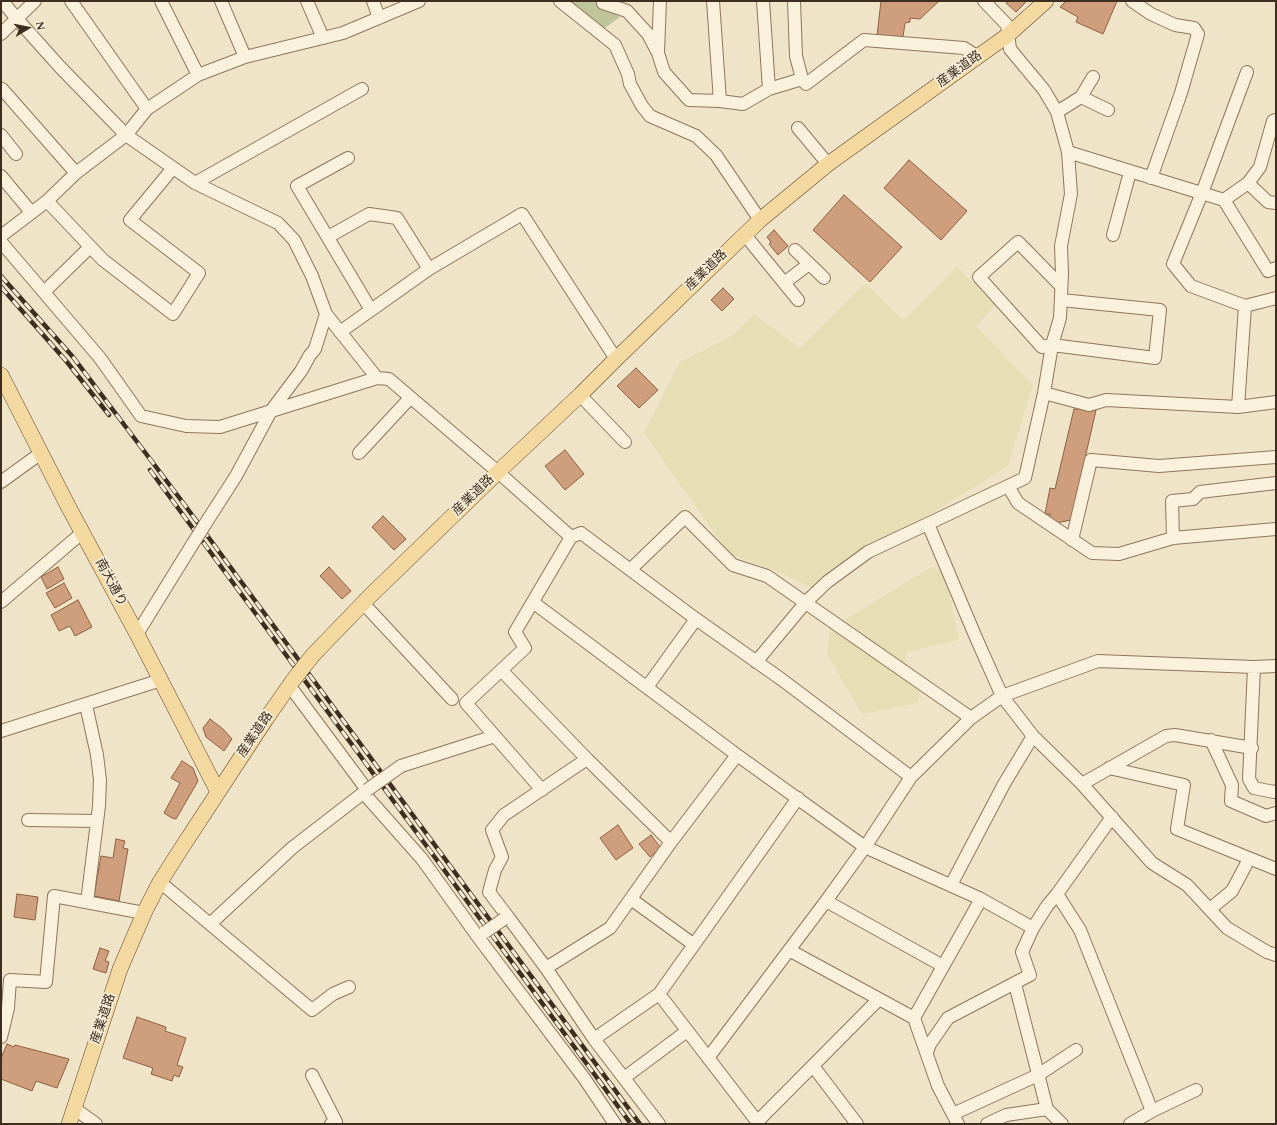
<!DOCTYPE html>
<html>
<head>
<meta charset="utf-8">
<style>
  body { margin:0 }
  #map { position:relative; width:1277px; height:1125px; overflow:hidden; background:#f0e4c8; font-family:Spectral,serif }
  canvas { display:block }
  .frame { position:absolute; inset:0; border:2px solid #3d2e20; pointer-events:none }
  .north { position:absolute; left:8px; top:8px; width:40px; height:40px; -webkit-text-stroke:3px #f7eed8; paint-order:stroke; rotate:80deg; font-size:11px; font-weight:700; line-height:16px; text-align:center; color:#3d2e20 }
  .north::after { content:''; display:block; margin:auto; width:14px; height:18px; background:#3d2e20; clip-path:polygon(50% 0,100% 100%,50% 72%,0 100%) }
</style>
</head>
<body>
<div id="map">
<canvas width="1277" height="1125"></canvas>
<div class="frame"></div>
<div class="north">N</div>
</div>
<script>
const g = document.querySelector('canvas').getContext('2d');
g.lineJoin = 'round';
function paint(path, color) { g.fillStyle = color; g.fill(path, 'evenodd'); }
const poly = rows => new Path2D(rows.map(r => 'M' + r).join(''));
function stroke(path, color, width, dash) { g.strokeStyle = color; g.lineWidth = width; g.lineCap = dash ? 'butt' : 'round'; g.setLineDash(dash || []); g.stroke(path); }
function drawText(font, color, halo, rows, align = 'center') {
  g.font = font + ' Spectral,"Noto Sans JP",serif'; g.lineWidth = 3.5; g.setLineDash([]); g.textBaseline = 'middle'; g.strokeStyle = halo; g.fillStyle = color; for (const [text, x, y, turn = 0] of rows) {
    g.save(); g.translate(x, y); g.rotate((+turn || 0) * Math.PI / 180); g.textAlign = isNaN(turn) ? turn : align; if (halo) g.strokeText(text, 0, 0); g.fillText(text, 0, 0); g.restore();
  }
}
const farmland = poly([
  [957,267,995,305,976,326,1033,385,1008,466,934,512,873,543,812,588,779,572,729,554,644,433,680,362,733,335,754,314,800,348,865,283,903,320],
  [931,567,945,573,959,640,906,652,906,671,924,681,917,703,862,714,827,654,830,629]
]);
const cemetery = poly([
  [566,1,597,1,597,4,620,17,602,30]
]);
const building = poly([
  [881,1,939,1,920,19,910,18,910,22,905,23,903,37,877,36,881,1],
  [1008,1,1027,1,1016,12,1006,3,1008,1],
  [1066,1,1117,1,1103,34,1076,22,1078,17,1060,7,1066,1],
  [909,160,967,211,941,240,884,188,909,160],
  [844,195,902,247,870,282,813,230,844,195],
  [774,230,788,246,778,255,769,244,771,242,767,237,774,230],
  [723,288,734,299,722,311,711,300,723,288],
  [636,368,658,390,639,408,617,386,636,368],
  [1074,409,1096,410,1071,520,1056,523,1049,518,1050,514,1045,514,1050,488,1055,489,1074,409],
  [565,450,584,474,565,490,545,466,565,450],
  [383,516,406,539,394,550,372,527,383,516],
  [58,567,64,579,47,589,41,577,58,567],
  [329,567,351,591,342,599,320,576,329,567],
  [64,583,72,598,55,608,46,593,64,583],
  [78,600,92,627,75,636,70,626,59,631,51,615,78,600],
  [210,719,223,729,232,739,224,751,206,737,203,728,210,719],
  [182,761,193,768,198,781,176,819,172,818,164,813,180,783,171,778,182,761],
  [618,825,633,848,616,860,600,838,618,825],
  [651,835,661,848,650,857,639,844,651,835],
  [116,839,125,841,123,848,128,849,119,901,94,896,101,856,113,858,116,839],
  [17,894,38,897,35,920,14,917,17,894],
  [100,948,109,951,105,961,109,962,106,973,93,969,100,948],
  [137,1017,166,1027,165,1031,186,1038,177,1065,183,1067,179,1077,174,1075,172,1081,151,1074,153,1068,123,1058,137,1017],
  [7,1044,14,1047,15,1045,69,1059,57,1088,36,1081,32,1091,1,1079,1,1058,7,1044]
]);
const minor = poly([
  [71,1,147,109],
  [161,1,198,75],
  [221,1,245,57],
  [307,1,323,38],
  [373,1,379,18],
  [560,1,615,45,628,74,630,84,642,106,650,116,696,136,716,155,760,220],
  [603,1,603,3,627,11,648,34,658,53,664,72,689,100,720,101,743,104,769,89,802,79],
  [713,1,720,101],
  [763,1,769,89],
  [794,1,796,56,802,79,806,84,864,40,964,48,978,57],
  [984,1,1007,25,1010,49,1044,90,1057,112,1068,152,1071,194,1061,246,1062,274,1060,318,1052,345,1044,393,1025,478,1008,486,1018,503,1092,553,1119,554,1173,538,1276,529],
  [1132,1,1151,14,1175,25,1194,28,1198,34,1181,93,1151,178],
  [3,2,17,19,60,67,126,135,195,183,278,223,294,240,312,276,326,314,377,378],
  [1,34,35,1],
  [658,52,660,1],
  [1247,72,1202,193,1173,264,1191,286,1245,306,1276,298],
  [1093,77,1081,97,1108,110],
  [2,89,76,173],
  [1057,112,1081,97],
  [798,128,828,164],
  [1,135,16,154],
  [1068,152,1224,200,1248,183,1260,167,1273,121,1276,120],
  [348,158,297,186,371,310],
  [1,176,31,212],
  [195,183,362,89],
  [1248,183,1268,202,1276,203],
  [1224,200,1268,271,1276,268],
  [47,201,103,260,173,314,199,273,130,220,173,168],
  [745,235,798,300],
  [1113,235,1130,172],
  [1,236,47,201,76,173,126,135,147,109,198,75,245,57,343,33,419,1],
  [328,237,369,214,397,218,429,269],
  [1,242,100,358,141,416,186,426,220,427,377,378,389,379,498,472,571,537,581,533,696,619,781,679,911,777],
  [795,250,824,278],
  [784,283,809,264],
  [44,292,90,247],
  [1061,300,1160,310,1155,358,1052,345,1042,347,979,277,1018,242,1061,286],
  [340,332,429,269,522,214,616,359],
  [1044,393,1089,405,1106,400,1238,407,1276,402],
  [580,395,625,442],
  [1238,407,1245,306],
  [359,453,410,398],
  [1,482,41,453],
  [209,518,236,476,271,411,301,371,310,355,315,349,326,314],
  [928,524,977,640,1002,696,1033,736,1082,784,1152,863,1187,885,1227,928,1267,952,1276,955],
  [1173,538,1172,501,1193,499,1200,492,1276,483],
  [1072,540,1091,460,1159,466,1276,457],
  [631,569,685,517,733,565,767,576,971,718],
  [1,602,83,532],
  [363,603,452,699],
  [534,603,737,755,865,847,981,899,1033,928],
  [137,634,192,545],
  [756,662,806,602,827,582,868,552,1008,486],
  [1254,667,1249,779,1254,788,1274,792,1276,791],
  [502,671,587,759,671,842],
  [289,685,367,790,368,798,422,859,478,937,584,1078,615,1124],
  [647,687,696,619],
  [86,705,97,755,100,780,99,806,87,902],
  [1,731,161,680],
  [1211,740,1232,785,1231,801,1266,816,1276,813],
  [401,766,495,736],
  [1109,768,1184,785,1177,829,1276,869],
  [1082,784,1166,736,1175,735,1252,748],
  [542,790,466,703,525,648,515,632,571,537],
  [28,820,97,821],
  [160,882,312,1010,333,994,349,987],
  [951,885,1004,784,1033,736],
  [1057,894,1080,930,1152,1111],
  [631,899,693,944],
  [826,901,943,966],
  [1210,909,1232,891,1249,859],
  [508,917,489,892,495,870,502,857,492,830,504,815,587,759],
  [504,919,508,917,546,968,594,1039,659,1124],
  [210,924,292,848,367,790],
  [789,950,914,1018],
  [546,968,610,928,671,842,737,755],
  [1015,984,1047,1109,1062,1124],
  [1,1037,8,1008,10,980,46,982,54,896,144,913],
  [594,1039,659,994],
  [927,1052,930,1044,948,1018,1030,975,1022,952,1033,928,1047,906,1057,894,1112,817],
  [708,1058,826,901,865,847,911,777,971,718,1002,696,1098,661,1254,667,1276,666],
  [813,1066,857,1124],
  [312,1075,336,1122,331,1124],
  [624,1078,687,1031],
  [75,1109,96,1124],
  [953,1114,1038,1075,1076,1050],
  [757,1122,879,999],
  [759,1124,659,994,798,798],
  [958,1124,938,1086,914,1018,981,899],
  [987,1124,1006,1115,1047,1109],
  [1130,1124,1152,1111,1196,1090]
]);
const major = poly([
  [1,375,68,506,137,634,218,792],
  [313,655,370,596,498,472,580,395,616,359,760,220,828,164,1008,35,1046,1],
  [69,1124,120,969,145,911,160,882,179,852,266,719,294,679]
]);
const rail = poly([
  [1,276,73,357,184,504,640,1124],
  [1,287,67,362,109,415],
  [150,470,631,1124]
]);
const minorBridge = poly([
  [192,545,209,518],
  [367,790,401,766],
  [485,932,504,919]
]);
const majorBridge = poly([
  [294,679,313,655]
]);
const streetNames = [
  ["産業道路",960,70,-36],
  ["産業道路",707,271,-44],
  ["産業道路",474,496,-44],
  ["南大通り",110,583,62],
  ["産業道路",256,735,-56],
  ["産業道路",104,1019,-72]
];
paint(farmland, '#e6deb5');
paint(cemetery, '#bfc49a');
paint(building, '#cf9f7d');
stroke(building, '#8d5f41', 1);
stroke(minor, '#8d765c', 14);
stroke(major, '#5b4430', 16);
stroke(minor, '#faf1dc', 12);
stroke(major, '#f3d9a0', 15);
stroke(rail, '#3d2e20', 4.5);
stroke(rail, '#f7eed8', 3, [9]);
stroke(minorBridge, '#8d765c', 14, []);
stroke(majorBridge, '#5b4430', 16, []);
stroke(minorBridge, '#faf1dc', 12);
stroke(majorBridge, '#f3d9a0', 15);
drawText('13px', '#3d2e20', '#f7eed8', streetNames);
</script>
</body>
</html>
